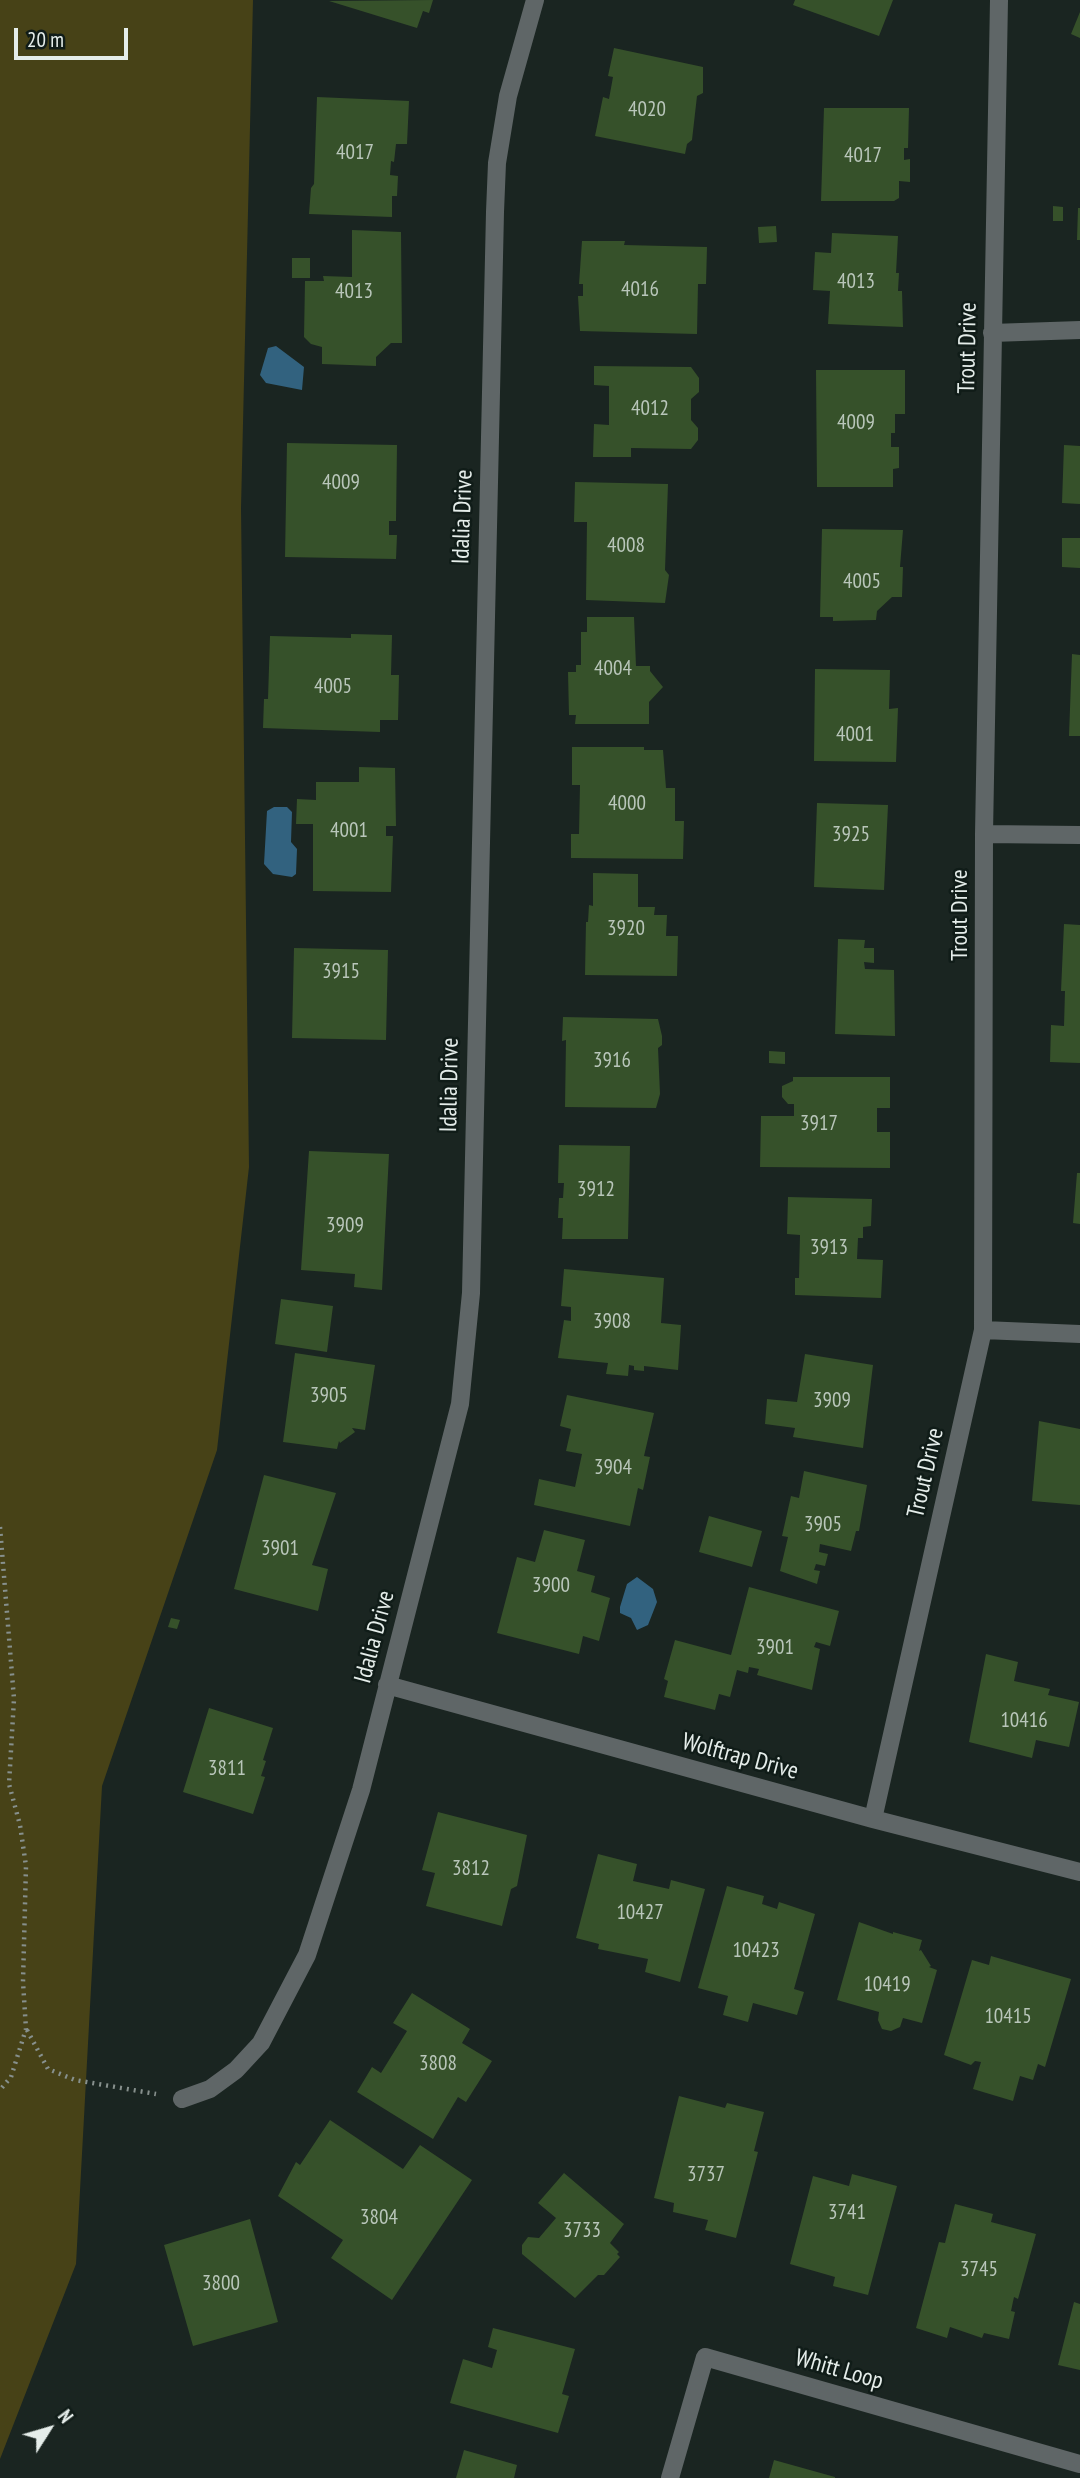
<!DOCTYPE html>
<html>
<head>
<meta charset="utf-8">
<style>
  body { margin:0 }
  #map { position:relative; width:1080px; height:2478px; overflow:hidden; background:#1a2521; font-family:"PT Sans Narrow",sans-serif }
  canvas { display:block }
  .north { position:absolute; left:14px; top:2394px; width:70px; height:70px; -webkit-text-stroke:5px #101c18; paint-order:stroke; rotate:53deg; font-size:19px; font-weight:700; line-height:28px; text-align:center; color:#e5edea }
  .north::after { content:''; display:block; margin:auto; width:24px; height:32px; background:#e5edea; clip-path:polygon(50% 0,100% 100%,50% 72%,0 100%) }
  .scale { position:absolute; left:14px; top:28px; width:114px; height:32px; box-sizing:border-box; border:4px solid #e5edea; border-top:0; padding-left:9px; font-size:21px; line-height:24px; white-space:nowrap; color:#e5edea; -webkit-text-stroke:5px #101c18; paint-order:stroke }
</style>
</head>
<body>
<div id="map">
<canvas width="1080" height="2478"></canvas>
<div class="north">N</div>
<div class="scale">20 m</div>
</div>
<script>
const g = document.querySelector('canvas').getContext('2d');
g.lineJoin = 'round';
function paint(path, color) { g.fillStyle = color; g.fill(path, 'evenodd'); }
const poly = rows => new Path2D(rows.map(r => 'M' + r).join(''));
function stroke(path, color, width, dash) { g.strokeStyle = color; g.lineWidth = width; g.lineCap = dash ? 'butt' : 'round'; g.setLineDash(dash || []); g.stroke(path); }
function drawText(font, color, halo, rows, align = 'center') {
  g.font = font + ' "PT Sans Narrow",sans-serif'; g.lineWidth = 5; g.setLineDash([]); g.textBaseline = 'middle'; g.strokeStyle = halo; g.fillStyle = color; for (const [text, x, y, turn = 0] of rows) {
    g.save(); g.translate(x, y); g.rotate((+turn || 0) * Math.PI / 180); g.textAlign = isNaN(turn) ? turn : align; if (halo) g.strokeText(text, 0, 0); g.fillText(text, 0, 0); g.restore();
  }
}
const green = poly([
  [0,0,253,0,241,508,249,1167,217,1450,102,1786,76,2264,0,2459]
]);
const water = poly([
  [276,346,304,367,302,390,266,383,260,375,268,348],
  [274,807,287,807,292,812,291,842,297,849,296,874,292,877,273,874,264,864,267,811],
  [637,1577,653,1589,657,1602,648,1625,637,1630,631,1618,620,1613,620,1607,627,1584]
]);
const building = poly([
  [433,0,429,13,423,11,417,28,329,1],
  [795,0,893,0,879,36,793,5],
  [1080,12,1080,38,1071,34],
  [614,48,703,67,703,93,697,96,692,140,687,144,685,154,595,136,603,97,609,99,613,77,608,76],
  [317,97,409,101,407,144,396,144,394,162,391,161,390,175,398,176,397,196,392,196,392,217,309,214,311,188,314,184],
  [824,108,909,108,908,148,904,148,904,160,910,159,910,182,899,181,899,198,894,201,821,201],
  [1053,206,1063,207,1063,221,1053,221],
  [1078,208,1080,208,1080,240,1077,240],
  [776,226,777,242,759,243,758,227],
  [352,230,401,232,402,343,391,343,376,357,376,366,322,364,322,347,311,344,304,337,305,281,324,281,323,276,352,277],
  [832,233,898,236,896,273,899,273,898,291,902,291,903,327,828,324,830,291,813,290,815,252,831,253],
  [582,241,625,241,624,245,707,247,706,284,698,284,697,334,580,331,578,296,583,296,583,284,579,284],
  [292,258,310,258,310,278,292,278],
  [594,366,691,367,699,378,699,392,691,399,691,420,698,428,698,440,691,449,631,448,631,457,593,457,594,424,609,425,609,386,594,385],
  [816,370,905,370,905,414,895,414,895,433,891,433,891,447,899,447,899,468,893,469,893,487,817,487],
  [287,443,397,445,396,521,389,521,389,535,397,535,396,559,285,557],
  [1064,445,1080,446,1080,504,1062,503],
  [575,482,668,484,665,570,669,575,665,603,586,600,587,522,574,522],
  [822,529,903,530,900,567,903,567,902,597,892,597,877,611,876,620,833,621,833,617,820,617],
  [1062,538,1080,538,1080,568,1062,567],
  [587,617,634,617,636,666,650,666,650,671,663,687,649,702,649,724,575,724,576,715,569,715,568,672,576,672,576,665,581,665,581,632,587,632],
  [351,634,392,635,391,675,399,675,398,720,380,720,380,732,263,728,264,699,268,699,270,636,351,638],
  [1072,654,1080,655,1080,736,1069,736],
  [815,669,890,670,889,709,898,708,896,762,814,761],
  [572,747,644,747,644,750,663,750,666,788,675,788,675,821,684,821,683,859,571,858,571,834,579,834,580,785,572,785],
  [359,767,395,768,396,826,386,826,386,836,393,836,391,892,313,891,313,824,296,824,297,799,316,800,316,782,359,782],
  [817,803,888,805,884,890,814,887],
  [593,873,638,874,638,907,655,907,654,915,667,915,666,936,678,936,677,976,585,975,586,922,588,922,589,905,593,906],
  [1064,924,1080,925,1080,1063,1050,1062,1051,1025,1064,1026,1065,991,1061,991],
  [838,939,865,940,864,948,874,948,874,963,864,962,865,969,894,970,895,1036,835,1034],
  [294,948,388,950,386,1040,292,1038],
  [563,1017,658,1019,662,1036,662,1045,658,1048,660,1094,656,1108,565,1107,566,1040,562,1041],
  [769,1051,785,1052,785,1064,769,1063],
  [793,1077,890,1077,890,1108,877,1108,877,1132,890,1132,890,1168,760,1167,761,1116,794,1116,794,1104,788,1104,782,1097,782,1086,793,1081],
  [559,1145,630,1146,628,1239,562,1239,563,1218,558,1218,559,1198,563,1198,564,1183,558,1183],
  [309,1151,389,1154,382,1290,354,1287,355,1274,301,1270],
  [1077,1173,1080,1173,1080,1224,1073,1223],
  [788,1197,872,1199,871,1226,863,1227,863,1238,858,1238,857,1259,883,1260,881,1298,795,1295,795,1278,799,1278,800,1235,787,1234],
  [564,1269,664,1278,661,1323,681,1325,678,1370,644,1366,644,1371,634,1370,634,1366,629,1365,628,1376,606,1374,608,1363,558,1358,564,1320,571,1321,571,1307,561,1306],
  [281,1299,333,1306,327,1352,275,1344],
  [295,1353,375,1365,365,1430,352,1428,355,1432,340,1443,339,1441,337,1449,283,1442],
  [805,1354,873,1365,863,1448,793,1437,795,1428,765,1424,767,1399,797,1402],
  [567,1395,654,1413,644,1456,650,1457,643,1490,638,1488,630,1526,534,1505,539,1479,575,1487,582,1454,566,1451,571,1429,560,1426],
  [1039,1421,1080,1429,1080,1505,1032,1501],
  [804,1471,867,1485,859,1531,856,1531,851,1551,820,1544,819,1552,828,1554,825,1566,816,1564,814,1570,820,1571,817,1584,780,1571,788,1537,782,1536,791,1496,799,1498],
  [264,1475,336,1493,312,1565,328,1569,318,1611,234,1589],
  [709,1516,762,1531,752,1567,699,1552],
  [544,1530,585,1540,577,1571,595,1576,591,1592,610,1598,599,1641,583,1636,579,1654,497,1633,517,1557,535,1562],
  [749,1587,839,1611,830,1646,816,1642,814,1647,820,1649,812,1690,757,1675,759,1669,749,1667,748,1673,737,1670,730,1697,719,1694,715,1710,664,1697,668,1681,664,1679,675,1640,731,1655],
  [171,1618,180,1620,177,1629,168,1627],
  [986,1654,1018,1662,1014,1681,1050,1689,1048,1695,1079,1702,1069,1747,1036,1740,1032,1758,969,1742],
  [209,1708,273,1728,263,1760,266,1761,261,1776,265,1777,253,1814,183,1792],
  [438,1812,527,1835,517,1886,511,1889,502,1926,426,1906,435,1873,422,1870],
  [598,1854,637,1864,633,1881,669,1889,671,1880,705,1889,680,1982,645,1972,648,1959,598,1949,599,1944,576,1938],
  [727,1886,764,1896,762,1904,777,1909,779,1902,815,1914,794,1989,804,1992,797,2015,753,2003,748,2022,723,2015,728,1996,698,1988],
  [859,1922,893,1934,893,1932,922,1940,919,1951,921,1950,931,1966,929,1967,937,1970,922,2023,903,2018,900,2027,891,2031,882,2029,878,2020,879,2012,837,2000],
  [991,1956,1071,1979,1045,2067,1038,2064,1033,2080,1020,2076,1013,2101,973,2089,981,2062,975,2061,971,2065,944,2055,972,1960,989,1965],
  [412,1993,470,2029,462,2043,492,2061,466,2102,458,2097,433,2139,357,2092,372,2067,381,2073,407,2031,393,2023],
  [679,2096,725,2108,727,2103,764,2112,754,2151,758,2152,736,2238,705,2230,708,2220,673,2212,674,2203,654,2198],
  [330,2120,403,2169,420,2145,472,2180,392,2300,331,2258,343,2240,278,2196,296,2162,300,2165],
  [564,2173,624,2224,610,2243,619,2252,617,2254,620,2257,604,2275,598,2275,575,2298,522,2254,522,2245,528,2237,539,2238,556,2218,538,2203],
  [852,2174,897,2186,868,2295,833,2286,835,2277,790,2264,813,2176,849,2186],
  [955,2204,993,2214,991,2222,1036,2234,1018,2299,1014,2297,1011,2311,1015,2312,1009,2339,984,2333,982,2338,950,2327,947,2338,916,2328,939,2242,945,2243],
  [250,2219,278,2322,193,2346,164,2245],
  [1074,2302,1080,2304,1080,2370,1058,2365],
  [493,2328,575,2349,562,2394,569,2396,558,2433,450,2403,463,2359,492,2368,497,2350,488,2347],
  [464,2450,517,2465,514,2478,456,2478],
  [774,2460,835,2477,835,2478,769,2478]
]);
const path = poly([
  [0,1527,14,1699,9,1784,20,1825,26,1866,23,1982,26,2029,11,2077,0,2090],
  [27,2030,48,2069,75,2080,156,2094]
]);
const street = poly([
  [992,333,1080,330],
  [984,834,1080,835],
  [983,1330,1080,1334],
  [387,1685,873,1819,1080,1872],
  [873,1819,983,1330,984,834,999,0],
  [182,2099,210,2089,236,2070,261,2043,307,1955,361,1790,460,1404,471,1293,495,212,497,163,508,96,535,0],
  [670,2478,705,2357,1080,2464]
]);
const numberNames = [
  ["4020",647,110],
  ["4017",355,153],
  ["4017",863,156],
  ["4013",856,282],
  ["4016",640,290],
  ["4013",354,292],
  ["4012",650,409],
  ["4009",856,423],
  ["4009",341,483],
  ["4008",626,546],
  ["4005",862,582],
  ["4004",613,669],
  ["4005",333,687],
  ["4001",855,735],
  ["4000",627,804],
  ["4001",349,831],
  ["3925",851,835],
  ["3920",626,929],
  ["3915",341,972],
  ["3916",612,1061],
  ["3917",819,1124],
  ["3912",596,1190],
  ["3909",345,1226],
  ["3913",829,1248],
  ["3908",612,1322],
  ["3905",329,1396],
  ["3909",832,1401],
  ["3904",613,1468],
  ["3905",823,1525],
  ["3901",280,1549],
  ["3900",551,1586],
  ["3901",775,1648],
  ["10416",1024,1721],
  ["3811",227,1769],
  ["3812",471,1869],
  ["10427",640,1913],
  ["10423",756,1951],
  ["10419",887,1985],
  ["10415",1008,2017],
  ["3808",438,2064],
  ["3737",706,2175],
  ["3741",847,2213],
  ["3804",379,2218],
  ["3733",582,2231],
  ["3745",979,2270],
  ["3800",221,2284]
];
const streetNames = [
  ["Trout Drive",968,348,-89],
  ["Idalia Drive",463,517,-88],
  ["Trout Drive",960,915,-90],
  ["Idalia Drive",450,1085,-89],
  ["Trout Drive",926,1473,-77],
  ["Idalia Drive",375,1637,-75],
  ["Wolftrap Drive",740,1757,15],
  ["Whitt Loop",839,2370,16]
];
paint(green, '#474217');
paint(water, '#32627f');
paint(building, '#36512a');
stroke(path, '#87908d', 4.5, [2, 5]);
stroke(street, '#5f6667', 18);
drawText('21px', '#b9c6ba', null, numberNames);
drawText('24px', '#e5edea', '#101c18', streetNames);
</script>
</body>
</html>
